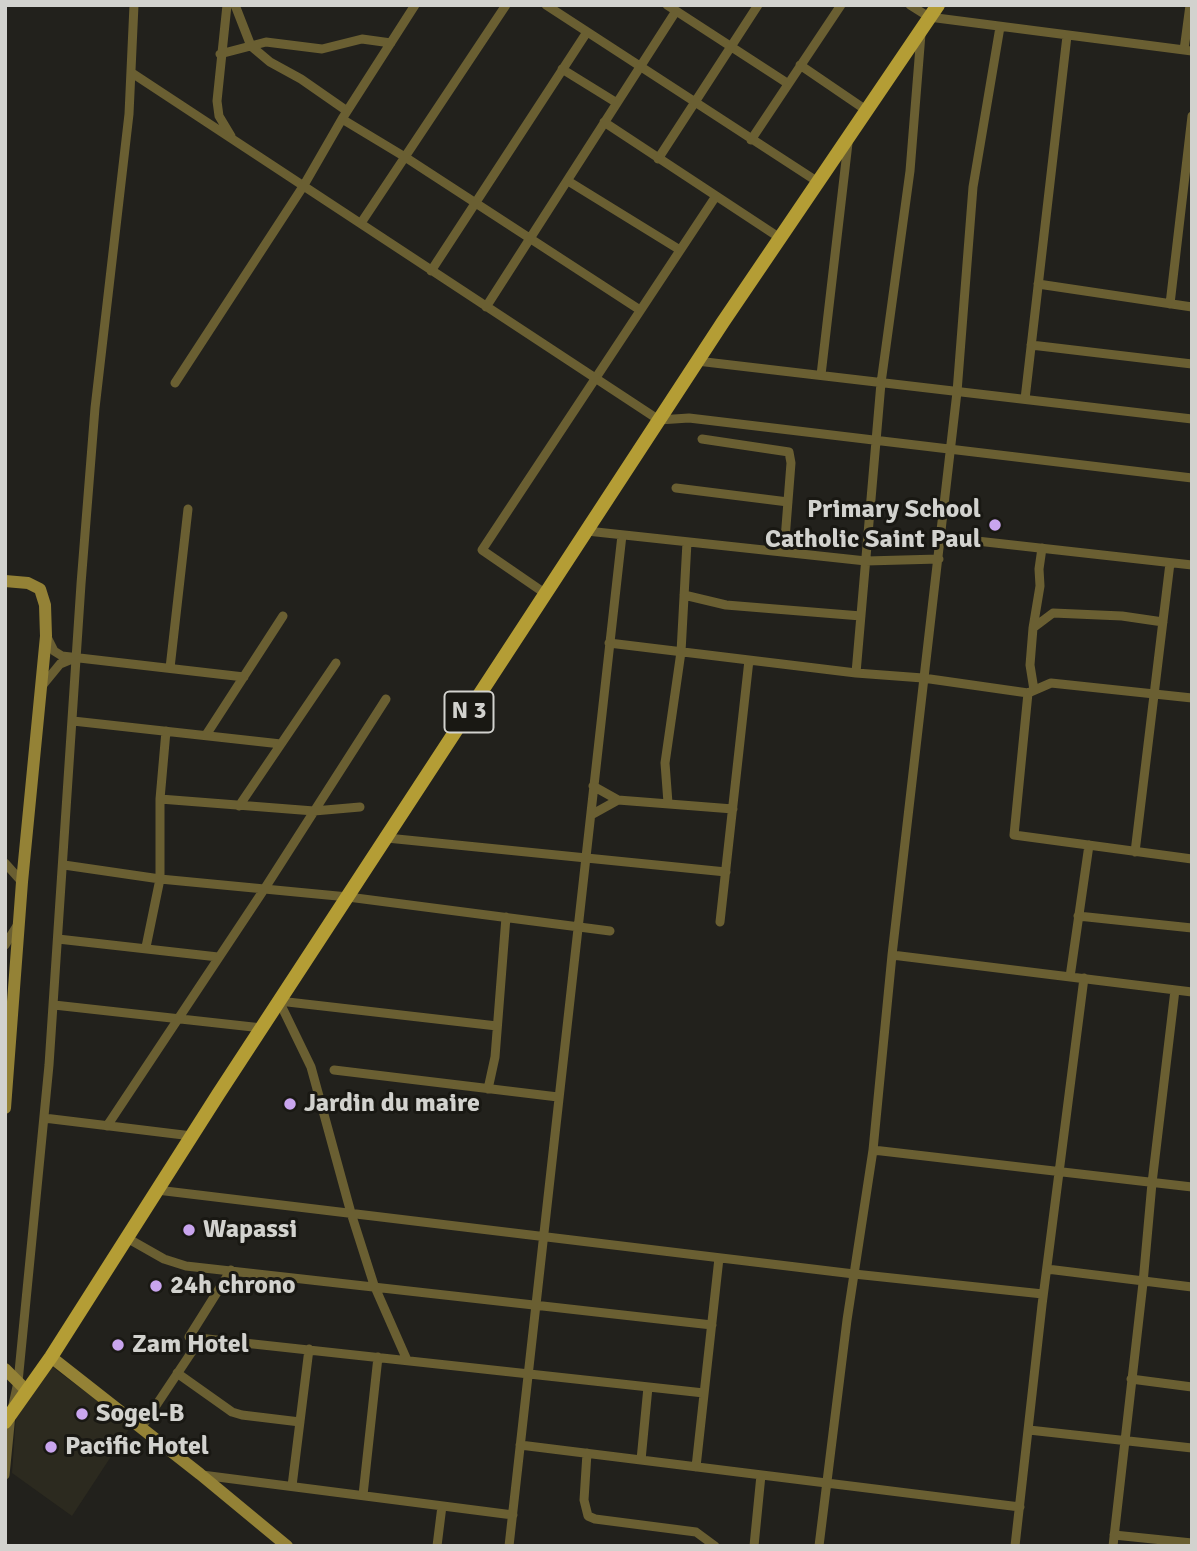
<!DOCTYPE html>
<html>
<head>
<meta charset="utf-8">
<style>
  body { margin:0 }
  #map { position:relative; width:1197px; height:1551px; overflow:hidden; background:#22211c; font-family:Signika,sans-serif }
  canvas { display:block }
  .frame { position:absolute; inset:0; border:7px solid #d2d2ce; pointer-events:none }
</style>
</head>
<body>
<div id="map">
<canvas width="1197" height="1551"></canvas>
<div class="frame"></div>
</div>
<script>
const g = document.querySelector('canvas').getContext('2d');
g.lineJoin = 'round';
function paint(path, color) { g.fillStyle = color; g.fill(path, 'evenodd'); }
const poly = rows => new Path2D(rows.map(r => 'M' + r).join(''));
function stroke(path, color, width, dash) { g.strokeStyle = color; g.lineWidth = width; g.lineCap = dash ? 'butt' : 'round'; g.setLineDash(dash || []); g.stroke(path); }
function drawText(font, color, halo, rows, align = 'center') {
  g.font = font + ' Signika,sans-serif'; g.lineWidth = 6; g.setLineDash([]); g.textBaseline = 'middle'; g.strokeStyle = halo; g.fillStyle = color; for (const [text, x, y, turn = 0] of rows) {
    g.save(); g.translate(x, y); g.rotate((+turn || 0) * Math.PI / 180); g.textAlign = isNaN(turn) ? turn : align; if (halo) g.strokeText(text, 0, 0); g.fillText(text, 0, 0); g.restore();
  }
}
const built = poly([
  [51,1366,131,1426,72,1516,12,1473,16,1417]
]);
const street = poly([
  [227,5,217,101,219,116,231,136],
  [235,5,251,46,270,62,301,79,347,111],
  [546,5,818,182],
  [667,5,787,83],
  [910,5,929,17,1192,51],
  [1184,50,1190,5],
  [220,54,266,42,322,49,362,39,391,43],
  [800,65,866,110],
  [562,69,617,103],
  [132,73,659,420,689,418,1192,478],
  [342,119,405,157,640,310],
  [604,122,780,238],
  [751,140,841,5],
  [658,159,758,5],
  [568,181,680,250],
  [361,223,506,5],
  [431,271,587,32],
  [1038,284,1192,307],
  [1170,304,1192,116],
  [486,307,676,11],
  [1031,345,1192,364],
  [697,361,1192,419],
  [821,375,848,143],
  [175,383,304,185,342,119,415,5],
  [1025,399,1067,36],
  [702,439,789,452,791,463,784,552],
  [676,488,788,502],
  [587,531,866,561,939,559],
  [941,537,1192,565],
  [546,594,482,550,716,196],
  [684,595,726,605,861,616],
  [1033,628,1040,586,1039,569,1042,548],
  [48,639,54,651,62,656,244,677],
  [609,643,856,673,923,678,1028,693,1051,683,1192,698],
  [170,668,188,509],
  [856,673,881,383,910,171,921,34],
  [42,686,60,664,72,659],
  [1034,690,1030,665,1033,628,1053,613,1122,616,1163,622],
  [1028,693,1014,835,1192,859],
  [73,721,281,744],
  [206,735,283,616],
  [593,786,618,800,733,809],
  [160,799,314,811,360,807],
  [668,803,665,763,681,652,687,542],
  [239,806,336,663],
  [591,815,618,800],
  [387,838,726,872],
  [1135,852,1170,563],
  [5,863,22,882],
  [64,865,160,879,348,897,610,931],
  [1078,916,1192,928],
  [720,922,749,660],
  [58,939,218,957],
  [5,945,17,926],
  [146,947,160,879,160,799,166,731],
  [892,955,1192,992],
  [1070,977,1089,845],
  [279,1001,311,1067,351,1213,374,1285,407,1360],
  [279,1001,497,1026],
  [54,1005,262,1028],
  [334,1070,558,1097],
  [488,1089,495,1057,506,917],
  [44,1118,192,1136],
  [107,1126,265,888,386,699],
  [873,1150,1192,1187],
  [157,1190,854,1274,1043,1294],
  [127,1238,164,1259,186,1266,712,1325],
  [1047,1269,1192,1287],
  [231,1270,189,1337,704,1393],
  [177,1373,232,1412,242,1415,300,1422],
  [1131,1379,1192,1387],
  [141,1428,201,1338],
  [1029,1430,1192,1448],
  [520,1445,1020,1507],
  [587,1453,584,1500,588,1516,595,1519,696,1532,715,1546],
  [641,1460,648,1387],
  [696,1467,719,1258],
  [5,1475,11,1414,18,1382,49,1065,81,584,95,408,129,114,134,5],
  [202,1475,513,1515],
  [292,1486,309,1349],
  [363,1495,378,1357],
  [1114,1535,1192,1543],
  [437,1546,442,1506],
  [509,1546,622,535],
  [754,1546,761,1475],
  [819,1546,847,1320,873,1150,892,955,957,392,973,187,1000,27],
  [1015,1546,1042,1305,1084,978],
  [1113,1546,1143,1283,1152,1183,1175,990]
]);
const secondary = poly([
  [5,581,28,583,40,589,45,605,46,636,22,882,5,1108],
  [51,1357,200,1474,287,1546],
  [5,1369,27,1391]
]);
const primary = poly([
  [5,1422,51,1357,219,1093,723,322,938,5]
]);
const markers = [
  [995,525,7,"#c9a5ee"],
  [290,1104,7,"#c9a5ee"],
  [189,1230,7,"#c9a5ee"],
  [156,1286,7,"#c9a5ee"],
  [118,1345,7,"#c9a5ee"],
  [82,1414,7,"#c9a5ee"],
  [51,1447,7,"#c9a5ee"]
];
const shields = [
  [469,712,49]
];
const shieldNames = [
  ["N 3",469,712]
];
const poiNames = [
  ["Primary School",981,510,"right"],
  ["Catholic Saint Paul",981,540,"right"],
  ["Jardin du maire",304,1104],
  ["Wapassi",203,1230],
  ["24h chrono",170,1286],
  ["Zam Hotel",132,1345],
  ["Sogel-B",96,1414],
  ["Pacific Hotel",65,1447]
];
paint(built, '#2c2a1f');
stroke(street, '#6a5f32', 9);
stroke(secondary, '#948236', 12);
stroke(primary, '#b49d35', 14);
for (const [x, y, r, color] of markers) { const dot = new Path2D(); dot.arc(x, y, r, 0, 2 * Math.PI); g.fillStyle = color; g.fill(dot); stroke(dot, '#191813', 2.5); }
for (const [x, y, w] of shields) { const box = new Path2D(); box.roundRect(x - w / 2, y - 20.5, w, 41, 5); g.fillStyle = '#191813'; g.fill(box); stroke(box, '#d2d2ce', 2); }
drawText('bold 24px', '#d2d2ce', null, shieldNames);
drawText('bold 26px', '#d2d2ce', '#191813', poiNames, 'left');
</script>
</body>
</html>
